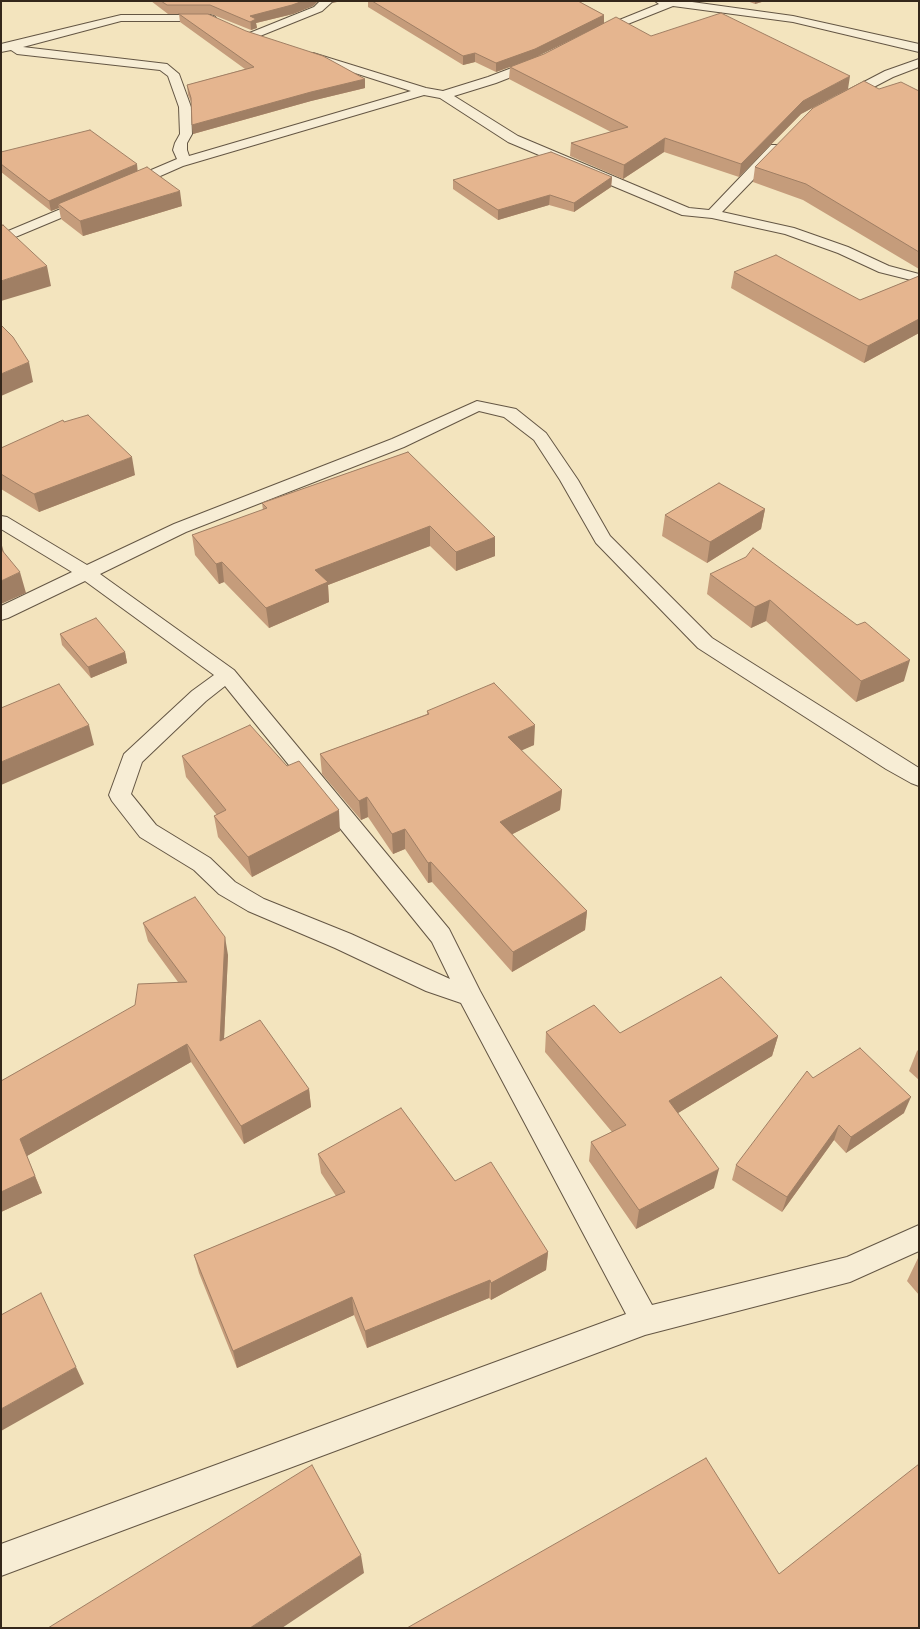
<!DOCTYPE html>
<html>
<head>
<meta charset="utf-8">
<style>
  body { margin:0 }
  #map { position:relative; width:920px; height:1629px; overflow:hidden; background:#f3e4be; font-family:"Libre Caslon Text",serif }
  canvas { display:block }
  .frame { position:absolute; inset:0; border:2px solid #34271b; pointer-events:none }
</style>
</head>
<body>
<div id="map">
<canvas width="920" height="1629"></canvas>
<div class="frame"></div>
</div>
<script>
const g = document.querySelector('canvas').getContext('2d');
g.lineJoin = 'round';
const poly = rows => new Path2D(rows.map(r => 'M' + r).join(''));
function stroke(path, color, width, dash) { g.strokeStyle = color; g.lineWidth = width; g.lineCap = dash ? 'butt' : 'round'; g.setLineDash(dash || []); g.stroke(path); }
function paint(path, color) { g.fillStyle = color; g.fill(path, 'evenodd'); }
const minor = poly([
  [320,1,333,1,322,11,255,38,251,39,247,38,245,36,247,34,314,7,320,1],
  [655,1,685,1,793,16,919,44,919,52,793,22,673,6,600,35,592,35,590,33,592,31,659,4,655,1],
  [121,15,210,15,214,16,216,18,214,20,210,21,121,21,23,47,167,64,179,74,191,107,192,134,187,143,187,150,189,156,411,91,305,57,303,55,305,53,313,53,426,88,443,91,488,77,538,58,542,59,544,62,542,65,496,83,454,96,518,136,689,208,709,210,771,145,781,145,783,148,781,151,722,212,794,228,848,247,889,266,919,274,919,282,879,272,838,253,785,234,712,218,682,215,508,142,440,98,424,95,183,166,133,188,123,188,121,185,123,182,177,159,173,150,175,143,180,134,179,107,168,76,160,70,17,54,11,50,1,52,1,44,121,15],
  [919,59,919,67,893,77,847,101,839,101,837,98,839,95,885,71,919,59],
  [87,198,92,199,94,202,92,205,1,243,1,234,87,198],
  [477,401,516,409,546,433,578,480,610,536,712,638,919,768,919,786,911,783,886,769,698,648,596,543,560,480,534,440,504,417,479,411,404,447,186,532,100,574,234,670,449,929,480,991,652,1305,847,1257,919,1225,919,1251,850,1282,645,1335,1,1576,1,1544,626,1314,461,1003,426,991,335,948,248,911,219,894,194,870,140,837,112,801,109,795,124,754,192,691,214,675,85,581,8,618,1,620,1,606,72,572,1,529,1,516,7,517,87,565,174,524,392,439,477,401],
  [225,686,432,942,450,979,351,934,264,899,235,882,210,858,156,825,131,794,142,762,206,701,225,686]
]);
const wall = poly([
  [151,1,318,1,313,6,293,14,256,23,257,28,251,30,211,14,168,14],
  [368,1,578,1,604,15,604,24,848,89,801,114,739,177,664,152,623,179,570,156,571,143,611,132,509,79,510,67,496,72,475,62,463,65,368,7],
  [587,32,544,54,537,56],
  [747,1,765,1,755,4],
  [179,14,365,79,365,88,311,101,193,134,192,104,188,95,187,85,245,69,180,22],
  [879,89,919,91,919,269,803,200,753,182,755,167],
  [1,152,138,171,182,206,83,236,61,219,59,208,51,211,1,172],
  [612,177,611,187,574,212,549,205,498,220,453,189,453,180],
  [734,272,860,300,919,276,919,333,864,363,731,288],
  [64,422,135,475,39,512,1,489,1,448],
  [408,452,495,556,456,571,430,546,328,585,329,602,269,628,224,582,219,584,195,555,192,535,263,510,262,503],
  [765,509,761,529,707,563,662,536,665,515],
  [710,574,857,625,904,681,856,702,766,621,751,628,707,594],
  [60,634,125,652,127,663,91,678,62,645],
  [427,711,534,745,521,750,562,790,560,810,512,834,587,911,585,930,512,972,432,882,428,883,405,849,393,854,368,817,361,820,322,774,320,754,427,714],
  [182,756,340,831,252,877,218,837,214,816,217,815,186,777],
  [143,923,228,955,224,1039,309,1089,311,1107,244,1144,191,1062,27,1156,42,1193,1,1212,1,1081,178,982,148,941],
  [546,1032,620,1033,778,1036,772,1056,678,1113,714,1188,636,1229,589,1161,591,1142,612,1132,545,1052],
  [919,1049,919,1080,909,1071,917,1051],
  [813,1078,904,1113,846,1153,834,1140,782,1212,732,1180,736,1165],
  [318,1154,455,1181,548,1252,546,1270,491,1300,489,1298,367,1348,354,1315,237,1368,199,1273,194,1255,336,1196,321,1173],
  [919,1256,919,1295,907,1281]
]);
const shadedWall = poly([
  [303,1,318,1,313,6,293,14,256,23,257,28,251,30,250,16],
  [333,1,341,1,333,3],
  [755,1,765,1,755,4],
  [604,15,604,24,534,58,496,72,496,63],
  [475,53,475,62,463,65,463,56],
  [850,76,848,89,801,114,739,177,741,164,803,101],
  [365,79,365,88,311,101,193,134,192,125,311,92],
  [665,138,664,152,623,179,624,165],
  [137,164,138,174,58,204,59,208,51,211,49,201],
  [612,177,611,187,574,212,574,203],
  [180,191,182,206,83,236,80,221],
  [550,195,549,205,498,220,498,210],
  [47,266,51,286,1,301,1,281],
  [919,319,919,333,864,363,868,346],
  [29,362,33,382,1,396,1,374],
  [132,457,135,475,39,512,34,494],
  [765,509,761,529,707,563,710,542],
  [430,526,430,546,328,585,329,602,269,628,266,608,315,570],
  [495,537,495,556,456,571,456,552],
  [1,542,6,560,1,562],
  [222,562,224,582,219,584,216,564],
  [20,572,26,593,1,604,1,581],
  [770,600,766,621,751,628,755,607],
  [125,652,127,663,91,678,88,667],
  [910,660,904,681,856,702,861,681],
  [89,725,94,745,1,785,1,762],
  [535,725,534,745,507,757,508,737],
  [562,790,560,810,499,841,500,822],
  [367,797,368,817,361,820,359,801],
  [339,810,340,831,252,877,248,857],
  [405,829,405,849,393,854,392,834],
  [431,862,432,882,428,883,428,863],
  [587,911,585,930,512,972,513,952],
  [225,937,228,955,223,1059,220,1041],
  [778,1036,772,1056,665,1121,669,1101],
  [187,1044,191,1062,27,1156,20,1139],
  [309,1089,311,1107,244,1144,241,1126],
  [911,1097,904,1113,846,1153,851,1137],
  [839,1125,834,1140,782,1212,787,1197],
  [719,1169,714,1188,636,1229,639,1210],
  [35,1176,42,1193,1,1212,1,1192],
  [548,1252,546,1270,491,1300,491,1283],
  [490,1280,489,1298,367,1348,365,1331],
  [352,1297,354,1315,237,1368,233,1351],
  [76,1367,84,1384,1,1431,1,1409],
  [361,1555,364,1573,282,1628,250,1628]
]);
const building = poly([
  [161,1,303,1,292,5,250,16,256,19,250,22,210,5,167,5,161,1],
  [372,1,578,1,604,15,535,49,496,63,475,53,463,56,372,1],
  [721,13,850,76,803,101,741,164,665,138,624,165,571,143,628,127,510,67,544,54,616,17,651,36,721,13],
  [179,14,208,14,246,31,323,56,365,79,311,92,192,125,191,98,187,85,254,67,179,14],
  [864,81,879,89,901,82,919,91,919,252,806,184,755,167,813,108,864,81],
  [90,130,137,164,49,201,1,164,1,152,90,130],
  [551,152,612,177,574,203,550,195,498,210,453,180,551,152],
  [147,167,180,191,80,221,58,204,147,167],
  [3,225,47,266,1,281,1,226,3,225],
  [776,255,860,300,919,276,919,319,868,346,734,272,776,255],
  [1,325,13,337,29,362,1,374,1,325],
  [88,415,132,457,34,494,1,474,1,448,63,420,64,422,88,415],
  [408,452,495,537,456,552,430,526,315,570,328,582,266,608,222,562,216,564,192,535,267,508,262,503,408,452],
  [719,483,765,509,710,542,665,515,719,483],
  [753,548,857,625,865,622,910,660,861,681,770,600,755,607,710,574,746,557,753,548],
  [1,549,20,572,1,581,1,549],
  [96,618,125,652,88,667,60,634,96,618],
  [494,683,535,725,508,737,562,790,500,822,587,911,513,952,431,862,428,863,405,829,392,834,367,797,359,801,320,754,429,714,427,711,494,683],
  [59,684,89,725,1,762,1,708,59,684],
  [250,725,287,766,299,761,339,810,248,857,214,816,226,810,182,756,250,725],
  [195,897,225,937,220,1041,260,1020,309,1089,241,1126,187,1044,20,1139,35,1176,1,1192,1,1081,135,1005,138,984,187,982,143,923,195,897],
  [721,977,778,1036,669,1101,719,1169,639,1210,591,1142,626,1125,546,1032,594,1005,620,1033,721,977],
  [860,1048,911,1097,851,1137,839,1125,787,1197,736,1165,807,1071,813,1078,860,1048],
  [401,1108,455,1181,491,1162,548,1252,491,1283,490,1280,365,1331,352,1297,233,1351,194,1255,345,1192,318,1154,401,1108],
  [41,1293,76,1367,1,1409,1,1315,41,1293],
  [706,1458,779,1574,919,1464,919,1628,407,1628,706,1458],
  [312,1465,361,1555,250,1628,48,1628,312,1465]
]);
stroke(minor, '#645644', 2);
paint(minor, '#f7edd5');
paint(wall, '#c59c7b');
paint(shadedWall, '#a07f64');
paint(building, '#e5b58f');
stroke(building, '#a07f64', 1);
</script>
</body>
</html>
